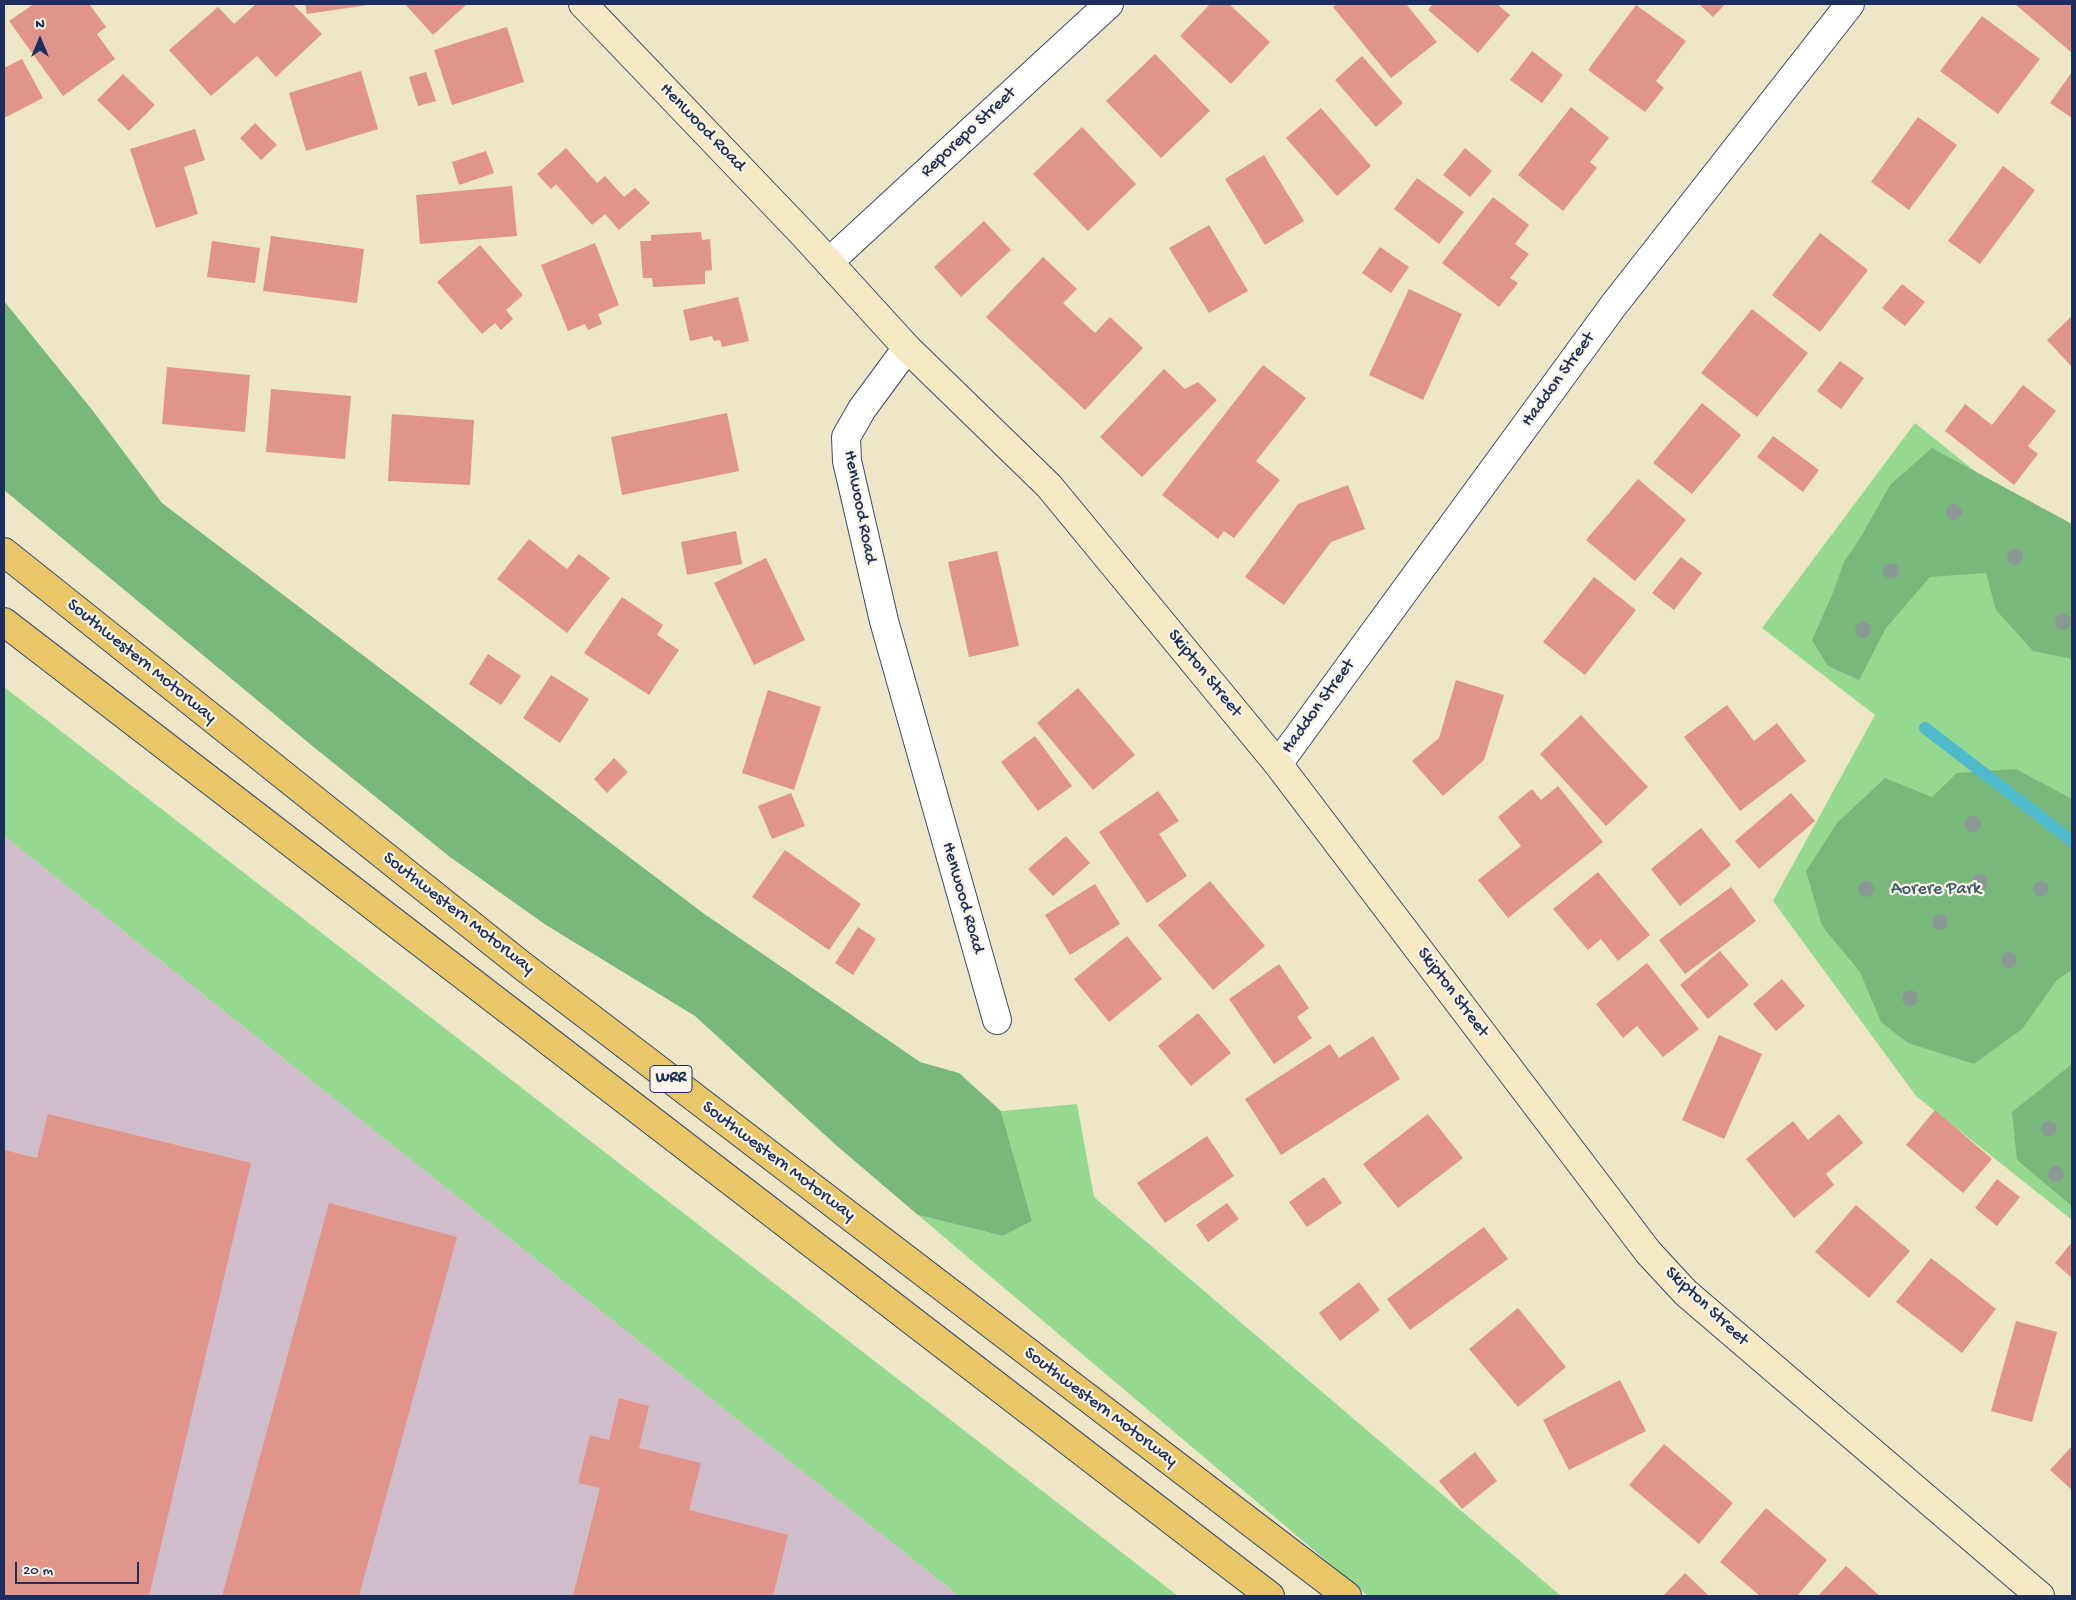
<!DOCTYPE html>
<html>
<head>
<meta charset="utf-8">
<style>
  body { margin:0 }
  #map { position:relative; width:2076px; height:1600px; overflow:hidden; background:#ede6c7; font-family:"Gochi Hand",sans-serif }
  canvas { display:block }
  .frame { position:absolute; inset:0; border:5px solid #1b2f5e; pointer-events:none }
  .north { position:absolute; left:15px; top:15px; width:50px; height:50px; -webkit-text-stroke:4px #fcf5e5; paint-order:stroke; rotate:0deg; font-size:14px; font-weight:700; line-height:20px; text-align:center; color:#1b2f5e }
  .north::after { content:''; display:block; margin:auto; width:18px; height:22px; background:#1b2f5e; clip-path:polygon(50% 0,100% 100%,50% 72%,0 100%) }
  .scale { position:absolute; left:15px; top:1562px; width:124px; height:22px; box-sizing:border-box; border:2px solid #1b2f5e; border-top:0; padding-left:6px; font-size:15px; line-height:18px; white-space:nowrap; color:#1b2f5e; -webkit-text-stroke:4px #fcf5e5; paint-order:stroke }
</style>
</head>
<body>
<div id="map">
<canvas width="2076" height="1600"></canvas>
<div class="frame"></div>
<div class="north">N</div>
<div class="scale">20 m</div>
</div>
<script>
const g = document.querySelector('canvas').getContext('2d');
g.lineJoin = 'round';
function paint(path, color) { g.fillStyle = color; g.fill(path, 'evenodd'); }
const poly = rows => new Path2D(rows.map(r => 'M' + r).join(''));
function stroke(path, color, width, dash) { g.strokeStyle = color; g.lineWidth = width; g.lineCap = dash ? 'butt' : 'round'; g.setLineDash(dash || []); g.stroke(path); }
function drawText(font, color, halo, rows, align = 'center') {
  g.font = font + ' "Gochi Hand",sans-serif'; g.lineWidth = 4.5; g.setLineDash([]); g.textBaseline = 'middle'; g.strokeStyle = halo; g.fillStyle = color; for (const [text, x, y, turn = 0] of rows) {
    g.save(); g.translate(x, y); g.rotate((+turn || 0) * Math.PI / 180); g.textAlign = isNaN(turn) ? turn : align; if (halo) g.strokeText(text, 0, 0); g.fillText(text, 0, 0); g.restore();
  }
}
const industrial = poly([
  [4,836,959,1596,4,1596]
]);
const green = poly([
  [1915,423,2072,549,2072,1220,1916,1096,1773,901,1875,715,1762,628],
  [4,687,1178,1596,959,1596,4,836],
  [1077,1104,1094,1197,1561,1596,1368,1596,918,1215,1003,1236,1032,1221,1001,1111]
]);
const forest = poly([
  [4,301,93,411,162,503,703,913,920,1062,959,1073,1001,1111,1032,1221,1003,1236,918,1215,837,1146,695,1016,546,925,450,857,310,744,4,490],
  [1932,448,2072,524,2072,659,2033,651,1996,610,1986,573,1930,577,1886,628,1859,680,1828,666,1812,640,1832,595,1844,562,1862,535,1890,485],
  [2016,769,2072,799,2072,970,2057,980,2022,1029,1974,1064,1908,1043,1881,1022,1860,972,1822,926,1806,871,1837,823,1885,778,1932,797,1957,773],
  [2072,1064,2072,1206,2017,1160,2012,1112]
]);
const stream = poly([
  [1925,728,2072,841]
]);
const building = poly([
  [34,4,89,4,106,27,97,34,115,59,63,96,9,21],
  [256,4,293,4,322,34,276,77,257,56,211,96,169,50,218,7,234,24],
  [305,4,368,4,368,5,307,14],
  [405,4,467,4,433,35],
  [1210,4,1229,4,1270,42,1231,84,1180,36],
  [1337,4,1406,4,1437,42,1391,78,1333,7],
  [1433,4,1497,4,1510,15,1478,53,1428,10],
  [1699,4,1725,4,1713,17],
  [2015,4,2072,4,2072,53],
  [1636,5,1686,41,1656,81,1664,88,1645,112,1588,70],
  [1982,16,2040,59,1998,114,1940,71],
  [507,27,524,82,452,105,434,50],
  [1532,51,1563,75,1542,103,1510,80],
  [1155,54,1210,111,1161,158,1106,101],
  [1362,56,1403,103,1376,127,1335,80],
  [22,59,43,98,4,118,4,68],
  [361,71,378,129,306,151,289,93],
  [426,72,436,101,418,106,409,77],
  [2072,72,2072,118,2050,103],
  [123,74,155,105,129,131,97,100],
  [1571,107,1609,138,1590,162,1597,168,1563,211,1518,175],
  [1321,108,1371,166,1337,196,1286,138],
  [1918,117,1957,145,1909,210,1871,182],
  [255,123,277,145,261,160,240,138],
  [1082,127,1136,184,1088,231,1033,174],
  [195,129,205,160,184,167,198,214,156,228,130,149],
  [566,148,597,183,605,176,624,197,635,188,650,203,619,230,605,214,592,225,556,184,551,189,537,174],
  [1465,148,1492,171,1470,197,1443,175],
  [486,151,494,173,459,185,452,162],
  [1264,155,1304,221,1265,245,1225,179],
  [2003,166,2035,190,1980,264,1948,241],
  [1417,178,1464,212,1439,244,1394,209],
  [512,186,517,236,420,244,416,195],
  [1493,197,1529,225,1515,244,1529,254,1510,278,1518,283,1499,307,1442,263],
  [984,221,1011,250,961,297,934,267],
  [1209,225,1248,291,1209,313,1169,248],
  [701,232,702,240,710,239,712,270,705,271,705,284,653,287,652,278,643,278,640,241,651,241,651,235],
  [1820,233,1868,270,1820,332,1772,295],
  [271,236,364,249,357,303,263,291],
  [212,241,260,248,255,283,207,277],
  [595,243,619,305,598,314,602,324,588,330,585,324,568,331,541,265],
  [480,245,523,295,506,310,513,319,501,330,495,323,482,334,437,282],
  [1380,247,1409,267,1391,293,1362,273],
  [1043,257,1077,289,1063,303,1095,333,1110,317,1143,348,1085,410,986,317],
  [1902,284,1925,302,1905,326,1882,308],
  [1409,289,1462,314,1423,400,1369,375],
  [738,297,749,341,722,347,720,340,714,341,712,336,690,341,683,310],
  [1752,309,1808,353,1757,417,1701,373],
  [2072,316,2072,367,2047,340],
  [1840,361,1864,378,1841,409,1817,391],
  [1263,365,1306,398,1256,461,1280,480,1234,538,1224,531,1218,539,1162,495],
  [167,367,250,375,245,432,162,424],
  [1164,369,1185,389,1198,382,1217,400,1142,477,1100,437],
  [2023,385,2056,411,2028,446,2038,454,2014,485,1945,431,1965,404,1992,425],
  [271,389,351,396,345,459,266,452],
  [1702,403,1741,435,1692,494,1653,463],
  [727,413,739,471,622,495,611,437],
  [392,414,474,420,470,485,388,481],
  [1773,436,1819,470,1803,492,1757,457],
  [1638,479,1686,520,1635,581,1586,540],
  [1348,485,1365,529,1331,542,1284,605,1245,577,1298,504],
  [736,531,742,564,687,575,681,542],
  [529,539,567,569,579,554,610,578,567,633,497,579],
  [997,551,1019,646,969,657,948,562],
  [1681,557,1702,573,1674,610,1652,593],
  [766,558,805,640,754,665,714,583],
  [1594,577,1636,610,1585,675,1543,642],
  [622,597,663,625,657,635,679,650,649,695,584,653],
  [488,654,521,676,501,705,469,684],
  [551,675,589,699,560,743,523,718],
  [1456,680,1504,695,1484,760,1443,796,1412,761,1439,738],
  [1078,688,1135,755,1093,790,1037,723],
  [768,690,821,707,794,790,742,773],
  [1727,705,1754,741,1777,723,1806,761,1740,811,1684,737],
  [1581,715,1648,787,1606,826,1540,754],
  [1035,736,1072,786,1038,811,1001,762],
  [614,758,628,772,607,793,594,779],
  [1558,786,1603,842,1508,918,1478,880,1521,846,1498,817,1532,789,1541,800],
  [1158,791,1179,821,1159,834,1187,876,1147,903,1099,832],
  [791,793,805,826,772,839,758,806],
  [1791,793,1815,821,1759,869,1735,841],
  [1701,828,1731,865,1680,906,1651,869],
  [1066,836,1090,863,1053,896,1028,869],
  [785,850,861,904,829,950,752,897],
  [1598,872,1650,935,1618,961,1601,939,1588,950,1553,909],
  [1210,881,1265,946,1213,990,1158,925],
  [1095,884,1120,924,1070,955,1045,915],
  [1731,887,1756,921,1685,974,1659,940],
  [858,927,876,939,853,975,835,963],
  [1127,936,1162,979,1109,1022,1074,979],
  [1720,951,1749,985,1708,1019,1680,985],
  [1647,963,1699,1029,1663,1057,1637,1026,1623,1038,1596,1004],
  [1279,964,1309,1008,1297,1017,1312,1038,1274,1064,1229,999],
  [1782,979,1805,1006,1776,1031,1753,1004],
  [1198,1013,1231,1053,1191,1086,1158,1046],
  [1719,1035,1762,1054,1724,1139,1682,1120],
  [1373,1036,1400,1079,1281,1155,1245,1099,1330,1044,1339,1058],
  [1935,1110,1992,1159,1963,1193,1906,1145],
  [48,1114,251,1163,149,1596,4,1596,4,1150,37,1158],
  [1428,1114,1463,1158,1398,1208,1363,1164],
  [1839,1114,1863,1143,1826,1174,1834,1185,1794,1218,1746,1159,1793,1121,1808,1140],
  [1207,1136,1234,1176,1165,1223,1137,1183],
  [1324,1177,1342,1203,1307,1227,1289,1202],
  [1997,1179,2020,1197,1997,1226,1975,1208],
  [329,1203,457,1237,359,1596,222,1596],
  [1227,1203,1239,1219,1208,1242,1196,1225],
  [1856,1205,1910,1251,1869,1298,1815,1252],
  [1484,1227,1508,1259,1410,1330,1387,1299],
  [2072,1242,2072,1278,2055,1263],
  [1931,1258,1996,1309,1962,1353,1896,1302],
  [1359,1282,1380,1310,1340,1341,1319,1313],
  [1518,1308,1566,1367,1518,1407,1469,1349],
  [2016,1321,2057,1332,2032,1422,1991,1411],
  [1620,1380,1646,1431,1569,1470,1543,1420],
  [619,1398,649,1406,639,1448,701,1463,689,1510,788,1535,773,1596,573,1596,600,1488,578,1483,590,1435,609,1440],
  [1664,1444,1733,1503,1699,1544,1629,1485],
  [2072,1446,2072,1490,2050,1470],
  [1475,1452,1497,1481,1462,1509,1439,1481],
  [1766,1508,1827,1560,1797,1596,1760,1596,1720,1562],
  [1846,1566,1880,1596,1818,1596],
  [1685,1573,1709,1596,1663,1596]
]);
const minor = poly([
  [829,262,1109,4],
  [907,348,862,409,846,437,847,461,884,621,997,1020],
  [1278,764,1613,306,1850,4]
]);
const secondary = poly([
  [583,4,805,236,907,348,1049,486,1278,764,1648,1252,1686,1293,2040,1596]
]);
const motorway = poly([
  [4,552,520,964,1347,1596],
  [4,622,1270,1596]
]);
const trees = [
  [1954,512],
  [2015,557],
  [1891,571],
  [2063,622],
  [1863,630],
  [1973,824],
  [1980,882],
  [1866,889],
  [2041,889],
  [1940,922],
  [2009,960],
  [1910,998],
  [2049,1129],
  [2056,1174]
];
const shields = [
  [671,1079,42]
];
const shieldNames = [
  ["WRR",671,1079]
];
const streetNames = [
  ["Henwood Road",702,128,46],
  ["Reporepo Street",969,133,-43],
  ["Haddon Street",1559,380,-54],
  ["Henwood Road",859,507,79],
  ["Southwestern Motorway",141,662,39],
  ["Skipton Street",1204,674,51],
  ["Haddon Street",1319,707,-54],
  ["Henwood Road",962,898,74],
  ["Southwestern Motorway",458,914,38],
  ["Skipton Street",1452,993,53],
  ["Southwestern Motorway",778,1162,37],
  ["Skipton Street",1706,1307,43],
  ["Southwestern Motorway",1100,1408,37]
];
const parkNames = [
  ["Aorere Park",1936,890]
];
paint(industrial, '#d0bdcc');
paint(green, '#95d991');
paint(forest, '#78b97b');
stroke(stream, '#4fbacc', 12);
paint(building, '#e19489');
stroke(minor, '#3a4a6e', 30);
stroke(secondary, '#3a4a6e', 30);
stroke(motorway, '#3a4a6e', 30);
stroke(minor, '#fff', 28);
stroke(secondary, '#f6e9c3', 28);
stroke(motorway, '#e9c769', 28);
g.fillStyle = '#8b9994';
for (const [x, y] of trees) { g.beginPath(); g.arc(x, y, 8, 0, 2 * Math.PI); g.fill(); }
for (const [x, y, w] of shields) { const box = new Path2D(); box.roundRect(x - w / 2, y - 13.5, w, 27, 4); g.fillStyle = '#fcf5e5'; g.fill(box); stroke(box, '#1b2f5e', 1); }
drawText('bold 16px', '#1b2f5e', null, shieldNames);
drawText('18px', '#1b2f5e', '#fcf5e5', streetNames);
drawText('18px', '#3a5a6b', '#fcf5e5', parkNames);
</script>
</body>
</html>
